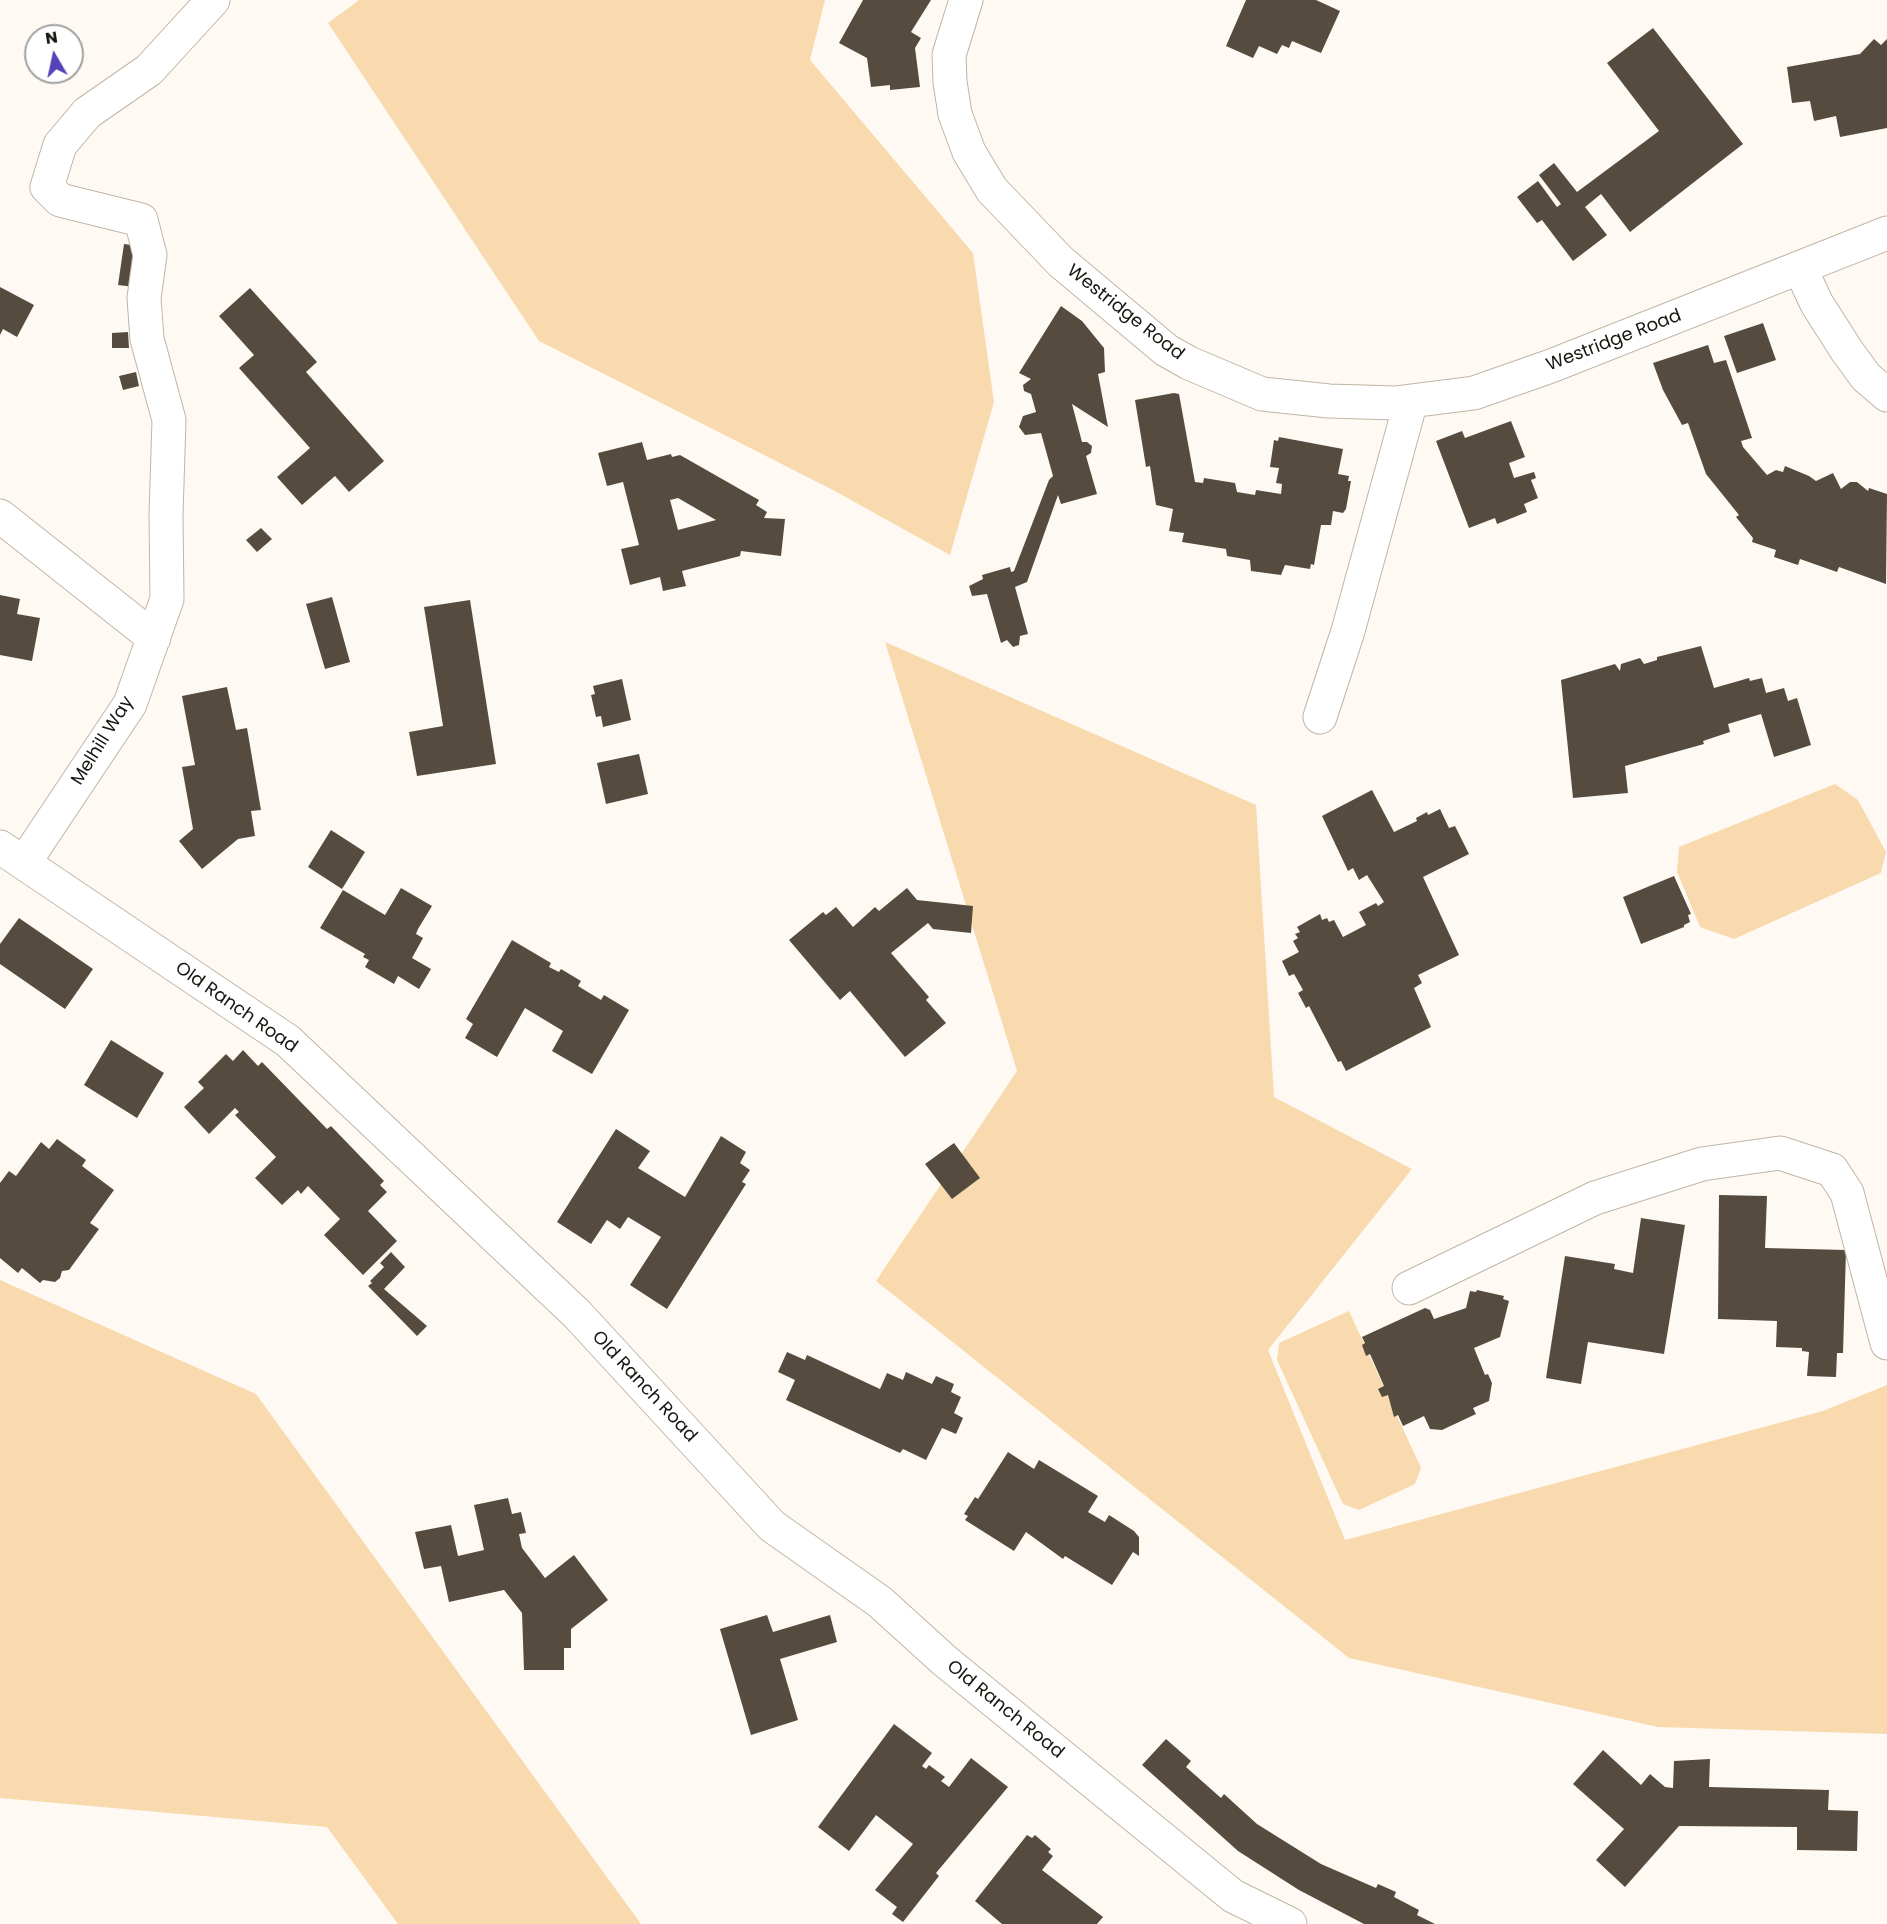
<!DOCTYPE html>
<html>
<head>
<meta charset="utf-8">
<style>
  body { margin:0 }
  #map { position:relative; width:1887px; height:1924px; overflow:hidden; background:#fefaf3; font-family:Poppins,sans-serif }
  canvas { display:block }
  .north { position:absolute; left:24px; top:24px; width:60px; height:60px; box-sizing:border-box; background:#fff; border:2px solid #a3a19f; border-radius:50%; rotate:351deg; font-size:16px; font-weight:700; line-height:24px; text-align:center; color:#191510 }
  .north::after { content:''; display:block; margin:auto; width:21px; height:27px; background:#5842ba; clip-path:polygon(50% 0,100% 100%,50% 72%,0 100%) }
</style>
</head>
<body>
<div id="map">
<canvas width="1887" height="1924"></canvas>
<div class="north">N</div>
</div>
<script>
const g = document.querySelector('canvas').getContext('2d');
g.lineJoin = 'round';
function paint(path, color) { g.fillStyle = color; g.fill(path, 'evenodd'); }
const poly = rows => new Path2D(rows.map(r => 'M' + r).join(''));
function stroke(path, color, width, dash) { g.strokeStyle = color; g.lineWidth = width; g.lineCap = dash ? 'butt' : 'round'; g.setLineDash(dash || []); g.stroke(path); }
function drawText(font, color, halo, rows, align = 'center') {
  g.font = font + ' Poppins,sans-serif'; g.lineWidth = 6; g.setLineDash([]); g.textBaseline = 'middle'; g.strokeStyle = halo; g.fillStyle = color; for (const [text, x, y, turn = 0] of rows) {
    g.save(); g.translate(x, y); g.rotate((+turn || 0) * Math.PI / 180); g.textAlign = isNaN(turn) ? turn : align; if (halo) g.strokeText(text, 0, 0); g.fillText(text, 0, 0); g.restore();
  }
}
const green = poly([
  [359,0,825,0,810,60,973,253,994,402,950,555,833,490,539,341,328,23],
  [885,642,1256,805,1274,1097,1412,1169,1268,1350,1345,1540,1823,1411,1887,1385,1887,1734,1658,1727,1349,1658,876,1281,1017,1071],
  [1835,784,1858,800,1886,852,1881,873,1734,939,1700,927,1677,872,1679,847],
  [0,1280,256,1394,641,1924,398,1924,327,1827,0,1798],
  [1349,1311,1421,1468,1415,1484,1359,1510,1343,1504,1277,1360,1279,1343]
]);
const building = poly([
  [863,0,931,0,911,32,921,38,915,48,920,87,890,90,890,85,871,87,867,58,839,43],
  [1246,0,1316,0,1340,11,1321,53,1292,41,1289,48,1282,45,1277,54,1259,46,1253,58,1226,46],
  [1653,28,1743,144,1630,232,1601,194,1585,207,1607,235,1573,261,1542,220,1537,223,1517,197,1538,181,1557,207,1561,204,1539,175,1554,163,1577,192,1659,131,1607,63],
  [1874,39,1881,45,1887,39,1887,128,1840,137,1836,116,1814,121,1810,101,1792,103,1787,67,1860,54],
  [124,244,140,246,134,287,118,285],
  [0,287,34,305,17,337,3,329,0,335],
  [250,288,317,362,306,372,384,461,349,492,335,476,302,505,277,477,310,448,239,368,254,355,219,316],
  [1061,306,1082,321,1104,348,1105,372,1098,374,1108,427,1072,404,1082,442,1087,442,1092,446,1091,453,1086,456,1097,494,1061,504,1058,495,1027,582,1015,587,1028,634,1020,636,1019,645,1013,647,1007,640,1001,643,987,594,972,596,969,586,983,579,982,575,1010,567,1011,572,1014,571,1049,480,1053,476,1041,433,1025,435,1019,427,1023,416,1036,412,1031,394,1024,391,1023,385,1031,379,1019,373],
  [1763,323,1776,360,1737,373,1724,336],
  [128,332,129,348,112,348,112,333],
  [1708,345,1714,363,1726,360,1752,438,1741,441,1743,447,1767,475,1776,470,1783,472,1785,466,1809,476,1816,481,1833,473,1841,489,1850,482,1857,482,1868,491,1869,488,1887,494,1886,584,1839,567,1837,572,1800,559,1798,565,1774,557,1776,550,1752,542,1753,538,1736,517,1739,515,1706,474,1688,423,1682,425,1663,390,1653,363],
  [136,372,139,386,123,390,119,376],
  [1174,393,1179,394,1195,482,1203,483,1204,478,1235,483,1237,492,1255,495,1256,490,1281,494,1282,484,1276,483,1279,468,1270,467,1274,440,1278,441,1279,437,1343,449,1338,474,1349,476,1348,481,1351,481,1346,509,1343,513,1333,511,1331,525,1321,525,1314,565,1311,564,1310,569,1285,565,1281,575,1251,571,1250,560,1227,556,1226,549,1182,542,1184,533,1169,531,1173,509,1156,505,1150,466,1146,467,1135,400],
  [1511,421,1525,457,1509,463,1514,478,1534,472,1536,478,1531,480,1538,498,1524,504,1527,512,1497,524,1495,518,1469,528,1436,441,1462,431,1465,438],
  [642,442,647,460,671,454,672,457,680,455,759,500,756,505,767,512,764,518,785,519,781,556,741,551,740,556,682,571,686,586,663,591,660,577,630,585,621,549,639,545,623,482,607,486,598,453],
  [678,498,716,520,678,530,670,500],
  [261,528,272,539,257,552,246,540],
  [0,595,20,599,17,614,40,618,32,661,0,655],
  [332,597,350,662,325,669,306,604],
  [470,600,496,764,417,776,409,732,443,726,424,607],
  [1701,646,1714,688,1749,678,1750,681,1762,678,1766,693,1784,688,1788,701,1797,698,1811,745,1774,757,1761,714,1728,724,1730,732,1703,741,1704,744,1625,766,1628,793,1573,798,1561,680,1615,664,1620,671,1621,664,1640,658,1644,664,1657,660,1657,657],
  [622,679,631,720,603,727,601,716,596,717,591,695,595,694,593,686],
  [227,687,236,730,247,728,261,810,251,811,255,836,238,839,202,869,179,841,193,829,182,767,195,765,182,696],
  [639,754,648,794,606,804,597,763],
  [1372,790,1394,832,1417,821,1416,818,1427,812,1428,815,1440,809,1449,828,1455,826,1469,854,1423,877,1459,955,1418,975,1422,983,1414,988,1431,1027,1346,1071,1341,1061,1338,1062,1309,1006,1306,1008,1298,993,1303,990,1294,974,1289,976,1282,961,1299,952,1293,941,1298,938,1295,934,1300,932,1297,927,1320,914,1322,920,1327,918,1329,922,1334,920,1343,937,1366,925,1359,912,1376,903,1378,906,1384,902,1367,875,1359,880,1353,868,1348,871,1322,816],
  [331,830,365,852,342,889,308,867],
  [1674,876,1691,914,1688,915,1690,922,1684,925,1684,927,1641,944,1623,897],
  [401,888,432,906,418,929,416,934,423,938,412,958,431,969,419,989,398,976,394,984,365,967,369,960,363,957,365,954,320,928,343,890,385,915],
  [907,888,917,900,973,906,971,933,933,929,928,923,891,953,929,997,926,1000,946,1023,905,1057,850,991,840,1000,789,940,823,912,826,915,836,907,853,927,875,907,879,911],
  [19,918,93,969,65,1009,0,964,0,944],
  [512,940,551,963,549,967,559,972,561,969,581,981,578,986,601,1000,604,995,629,1010,592,1074,552,1051,563,1031,525,1008,497,1057,465,1038,473,1024,466,1019],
  [111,1040,164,1073,137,1118,84,1085],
  [243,1050,258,1066,262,1062,327,1129,331,1126,384,1181,380,1185,387,1192,368,1211,397,1241,363,1275,324,1235,340,1219,308,1186,301,1194,298,1190,282,1205,255,1178,276,1157,235,1115,239,1112,235,1108,209,1134,184,1107,204,1088,198,1082,226,1054,233,1061],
  [616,1129,650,1151,638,1168,685,1197,721,1136,746,1152,740,1163,750,1170,742,1182,746,1184,667,1309,630,1285,661,1237,628,1217,620,1229,607,1220,591,1244,557,1222],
  [57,1139,86,1160,82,1166,114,1190,90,1223,99,1229,69,1270,62,1271,60,1278,55,1282,43,1280,40,1283,22,1268,18,1273,0,1258,0,1183,9,1171,16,1176,41,1142,49,1149],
  [954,1143,980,1178,952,1199,925,1164],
  [1719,1195,1767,1196,1765,1248,1846,1250,1843,1353,1837,1353,1836,1377,1807,1376,1809,1352,1802,1351,1802,1348,1776,1347,1777,1321,1718,1319],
  [1641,1218,1685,1225,1664,1354,1588,1342,1581,1384,1546,1378,1565,1256,1615,1264,1614,1269,1633,1273],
  [391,1252,405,1267,384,1289,427,1326,417,1336,368,1286,372,1283,370,1281,384,1267,380,1263],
  [1477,1290,1504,1296,1503,1299,1509,1301,1500,1337,1474,1348,1485,1375,1488,1374,1492,1383,1489,1401,1473,1408,1476,1414,1442,1430,1430,1429,1424,1416,1403,1426,1398,1415,1394,1417,1388,1395,1382,1397,1378,1389,1384,1386,1370,1354,1366,1356,1362,1345,1365,1343,1362,1337,1425,1308,1430,1310,1434,1319,1466,1308,1470,1291,1476,1292],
  [787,1352,805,1360,807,1355,880,1389,887,1373,903,1380,906,1372,932,1384,936,1376,954,1384,951,1392,961,1397,954,1413,963,1418,956,1434,942,1428,926,1460,903,1449,900,1453,786,1400,795,1380,778,1372],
  [1008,1452,1034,1469,1039,1460,1098,1496,1088,1512,1105,1522,1109,1515,1134,1531,1139,1537,1139,1556,1133,1552,1112,1585,1065,1556,1063,1559,1026,1532,1014,1551,965,1520,968,1516,964,1514,975,1497,978,1499],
  [508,1498,512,1514,521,1512,526,1533,519,1534,522,1548,545,1578,574,1555,608,1600,571,1629,571,1648,564,1648,564,1670,524,1670,522,1613,504,1590,449,1602,441,1566,424,1569,415,1532,451,1525,458,1556,484,1550,474,1505],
  [767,1615,773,1632,830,1615,837,1642,780,1659,798,1720,751,1735,720,1629],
  [894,1724,932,1753,922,1766,926,1769,929,1765,945,1777,941,1781,949,1787,971,1758,1008,1787,936,1873,939,1876,903,1922,892,1914,897,1907,875,1890,913,1844,876,1815,849,1851,818,1827],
  [1166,1739,1191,1761,1186,1767,1221,1798,1224,1794,1257,1824,1321,1864,1376,1888,1378,1884,1396,1892,1394,1897,1419,1910,1417,1915,1435,1924,1364,1924,1299,1890,1238,1851,1142,1765],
  [1603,1750,1641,1785,1650,1774,1665,1787,1673,1788,1674,1761,1710,1759,1709,1787,1829,1790,1828,1810,1858,1811,1857,1851,1797,1850,1797,1827,1679,1826,1625,1887,1596,1860,1624,1829,1573,1784],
  [1027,1835,1032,1838,1035,1835,1051,1849,1048,1852,1053,1856,1042,1870,1103,1917,1097,1924,1002,1924,975,1901]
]);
const minor = poly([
  [966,0,949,55,950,82,955,114,969,152,992,190,1061,262,1166,350,1189,363,1262,394,1329,401,1395,403,1474,393,1551,366,1887,233],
  [1800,268,1817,304,1847,351,1866,377,1887,395],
  [0,516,154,638],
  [1320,717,1348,631,1411,401],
  [0,847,288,1041,577,1314,772,1526,880,1602,945,1661,1233,1896,1290,1924],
  [24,863,130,704,167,599,166,515,169,420,147,339,144,298,150,255,141,220,60,200,47,187,60,145,87,113,149,70,213,0],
  [1409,1288,1595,1198,1702,1164,1780,1153,1832,1170,1847,1193,1887,1343]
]);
const streetNames = [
  ["Westridge Road",1125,313,38],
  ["Westridge Road",1614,341,-21],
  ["Melhill Way",103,741,-58],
  ["Old Ranch Road",236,1008,35],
  ["Old Ranch Road",644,1387,47],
  ["Old Ranch Road",1005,1710,39]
];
paint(green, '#f9daae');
paint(building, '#554c3f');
stroke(minor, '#c0b5a6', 35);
stroke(minor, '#fff', 33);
drawText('18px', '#191510', '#fff', streetNames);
</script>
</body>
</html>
